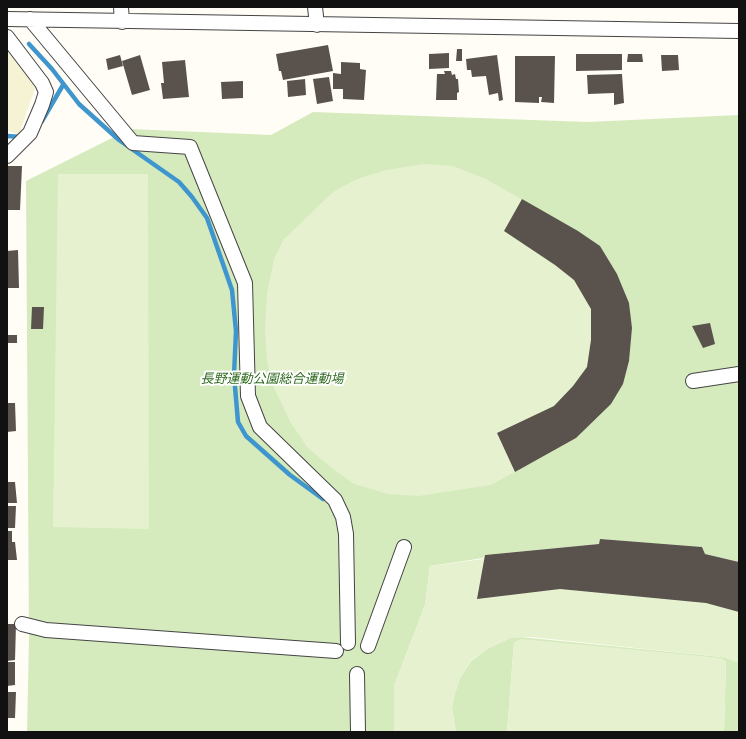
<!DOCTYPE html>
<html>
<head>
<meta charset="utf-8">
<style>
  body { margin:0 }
  #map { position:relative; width:746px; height:739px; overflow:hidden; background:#fffdf5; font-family:Spectral,serif }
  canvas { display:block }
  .frame { position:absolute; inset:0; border:8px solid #111; pointer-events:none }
</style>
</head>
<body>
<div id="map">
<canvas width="746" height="739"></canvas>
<div class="frame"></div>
</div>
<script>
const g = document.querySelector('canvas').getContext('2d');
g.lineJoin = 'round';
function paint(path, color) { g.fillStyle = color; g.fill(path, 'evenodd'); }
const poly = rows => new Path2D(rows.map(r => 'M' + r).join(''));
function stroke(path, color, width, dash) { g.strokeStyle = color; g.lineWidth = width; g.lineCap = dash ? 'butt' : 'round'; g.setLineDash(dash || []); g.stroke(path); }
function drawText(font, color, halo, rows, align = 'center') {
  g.font = font + ' Spectral,"Noto Sans JP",serif'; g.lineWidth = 4; g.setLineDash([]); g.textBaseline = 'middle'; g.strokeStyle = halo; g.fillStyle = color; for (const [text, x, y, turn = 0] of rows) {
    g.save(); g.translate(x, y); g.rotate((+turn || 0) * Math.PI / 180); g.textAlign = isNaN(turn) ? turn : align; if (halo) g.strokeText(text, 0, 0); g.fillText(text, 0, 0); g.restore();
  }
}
const farmland = poly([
  [7,41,37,82,19,135,7,130]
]);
const green = poly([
  [313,112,588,122,739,115,739,562,705,554,599,544,485,555,483,558,430,566,425,605,394,686,394,732,27,732,29,638,26,181,130,129,271,135],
  [520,637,722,657,734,660,739,663,739,732,724,732,726,662,514,643,507,732,456,732,452,709,454,696,460,678,471,661,487,649,510,638]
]);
const pitch = poly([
  [424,164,453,166,486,179,578,231,600,246,617,274,629,303,632,328,629,361,623,384,611,404,576,438,491,485,419,496,388,494,354,484,329,466,307,447,291,423,274,388,267,362,265,329,267,293,274,259,284,239,333,192,357,179,386,170],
  [58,174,148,174,149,529,53,527],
  [600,539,702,547,705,554,739,562,739,663,722,657,531,637,510,638,487,649,471,660,460,678,454,696,452,709,456,732,394,732,394,686,425,605,430,566,483,559,485,555,599,544],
  [521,639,721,658,726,661,724,732,507,732,514,642]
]);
const stream = poly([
  [29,44,52,69,79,104,119,140,179,182,192,197,207,218,232,290,236,331,234,375,238,422,246,436,290,475,323,499],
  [42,121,63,85],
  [7,136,22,137]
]);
const building = poly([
  [328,45,333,71,283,80,281,71,279,71,276,54],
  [457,49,462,49,462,61,456,61],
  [449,53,449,68,429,69,429,54],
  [576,54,622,54,622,70,576,71],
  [628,54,642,54,643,62,627,62],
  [120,55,123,66,108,70,106,59],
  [140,55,150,90,132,95,122,61],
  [497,55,503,100,499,101,498,93,489,95,486,76,472,77,471,70,467,70,466,59],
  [661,55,678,55,679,70,662,71],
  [515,56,555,56,554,103,541,102,542,97,539,97,539,103,515,102],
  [185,60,189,97,163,99,161,83,164,83,162,62],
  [341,62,360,63,360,69,366,70,364,100,343,99,343,89,333,89,333,73,341,74],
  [444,71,451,71,452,75,455,74,456,79,458,79,459,92,457,93,457,100,436,100,437,74,445,74],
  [622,74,624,103,614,105,614,93,588,94,587,75],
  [329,77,333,101,317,104,313,79],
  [305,79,306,95,288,97,287,81],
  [243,81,243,98,222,99,221,82],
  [7,166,22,166,20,210,7,210],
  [522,199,578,231,600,246,617,274,629,303,632,328,629,361,623,384,611,404,576,438,515,472,497,433,554,406,573,386,587,367,591,340,591,309,574,280,555,265,504,231],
  [18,250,19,288,7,288,7,251],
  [32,307,44,307,43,329,31,329],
  [710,323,715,344,703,348,692,326],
  [8,335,17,335,17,343,8,343],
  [7,403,15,403,16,431,7,432],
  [7,482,15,482,17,503,7,503],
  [7,506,16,506,15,528,7,528],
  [7,531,12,531,12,542,15,542,17,560,7,560],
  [600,539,702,547,705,554,739,562,739,612,706,603,560,589,477,599,485,555,599,544],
  [7,624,16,624,15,660,7,661],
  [7,662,15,662,15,685,7,686],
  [7,692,16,692,15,718,7,718]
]);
const minor = poly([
  [121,7,122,22],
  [315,7,317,25],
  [7,19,739,31],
  [30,19,133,143,190,147,245,283,248,396,260,427,335,500,343,517,346,534,348,643],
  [7,37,42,83,46,92,42,105,30,133,7,156],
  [693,381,739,374],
  [22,624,46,630,336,651],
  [368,646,404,547],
  [357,674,358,732]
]);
const parkNames = [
  ["長野運動公園総合運動場",272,380]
];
paint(farmland, '#f6f3d4');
paint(green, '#d5ebbd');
paint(pitch, '#e6f2cf');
stroke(stream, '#3f96cf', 4.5);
paint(building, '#5a524d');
stroke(minor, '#444', 16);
stroke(minor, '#fff', 14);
drawText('italic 13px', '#2f6b1f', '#fff', parkNames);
</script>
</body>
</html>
